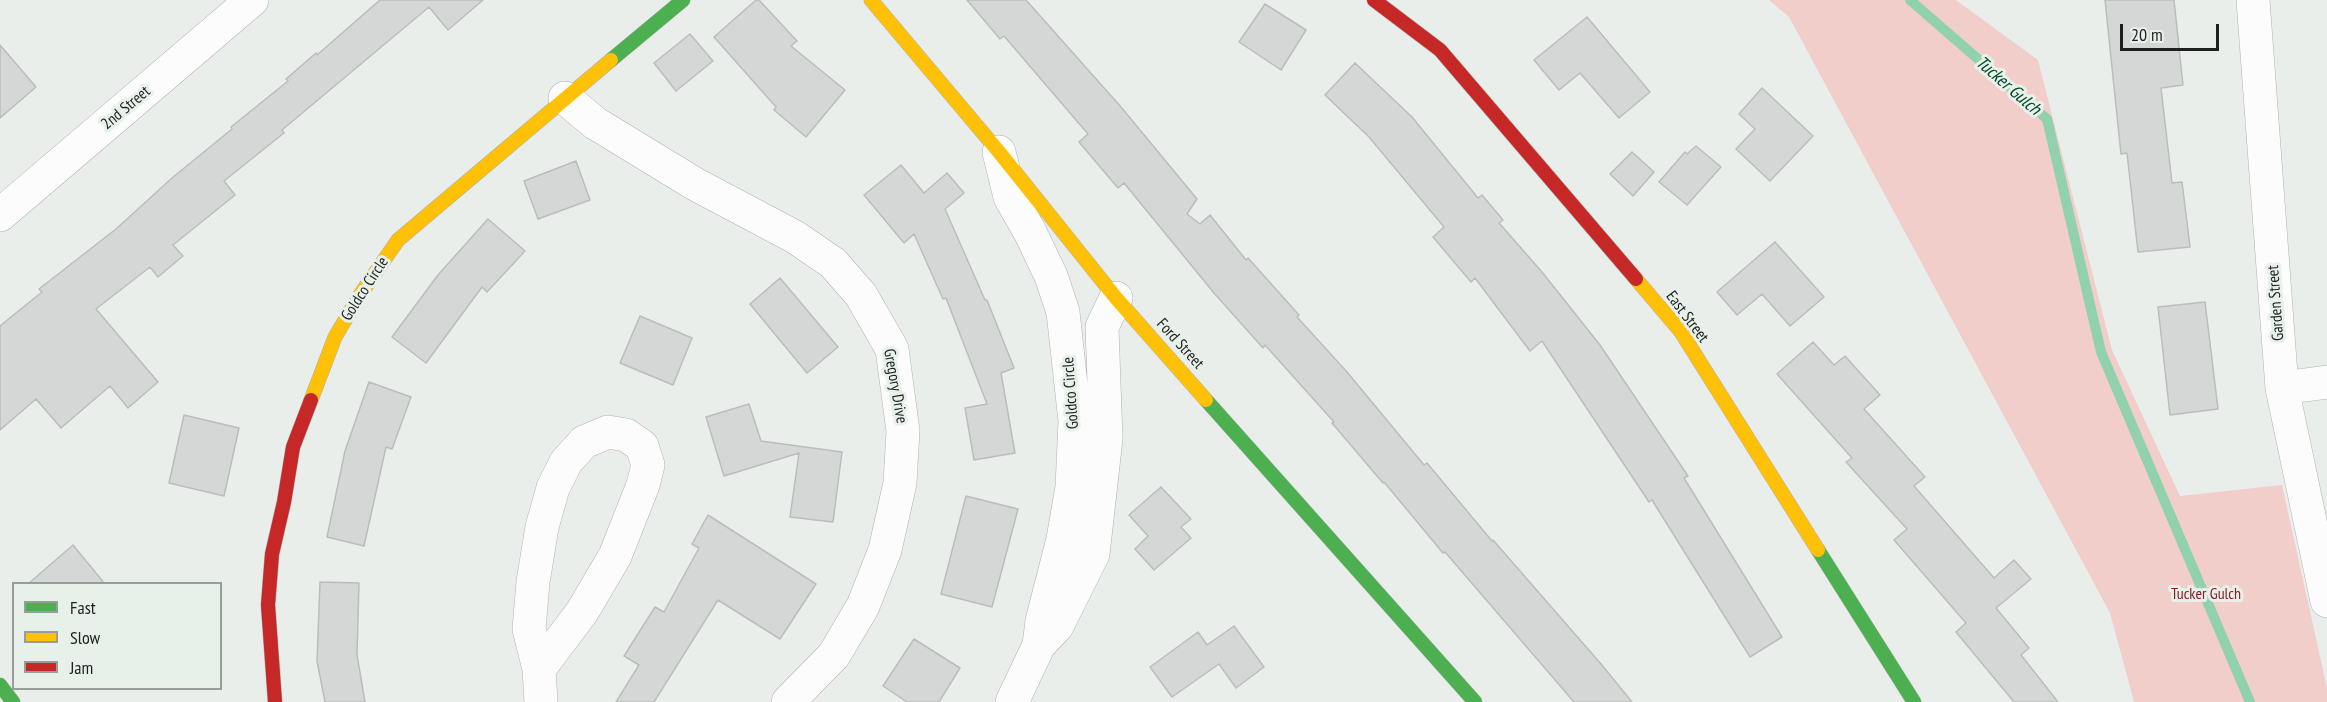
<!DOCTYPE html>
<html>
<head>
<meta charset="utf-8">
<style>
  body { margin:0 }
  #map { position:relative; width:2327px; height:702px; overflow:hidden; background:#eaeeeb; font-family:"PT Sans Narrow",sans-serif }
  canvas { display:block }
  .legend { position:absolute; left:12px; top:582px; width:210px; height:108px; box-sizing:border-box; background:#e8f0ea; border:2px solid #979d99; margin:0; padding:8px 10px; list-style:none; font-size:18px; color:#1e201f }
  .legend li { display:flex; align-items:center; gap:12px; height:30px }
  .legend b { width:30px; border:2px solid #979d99 }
  .scale { position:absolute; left:2120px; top:24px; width:99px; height:27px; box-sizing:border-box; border:3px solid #1e201f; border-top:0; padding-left:8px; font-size:18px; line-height:21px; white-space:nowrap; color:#1e201f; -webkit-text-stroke:4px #e8f0ea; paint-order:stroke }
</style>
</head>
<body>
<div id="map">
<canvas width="2327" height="702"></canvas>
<ul class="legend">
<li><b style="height:8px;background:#4caf50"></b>Fast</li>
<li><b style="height:8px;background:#ffc107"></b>Slow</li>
<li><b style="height:8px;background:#c62828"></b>Jam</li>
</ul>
<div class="scale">20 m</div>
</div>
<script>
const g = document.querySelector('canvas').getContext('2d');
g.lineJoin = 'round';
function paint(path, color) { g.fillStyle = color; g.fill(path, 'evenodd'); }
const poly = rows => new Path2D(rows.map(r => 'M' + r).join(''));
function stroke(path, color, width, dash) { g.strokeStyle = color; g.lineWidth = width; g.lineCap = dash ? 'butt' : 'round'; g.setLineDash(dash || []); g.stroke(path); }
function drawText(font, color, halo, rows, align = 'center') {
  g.font = font + ' "PT Sans Narrow",sans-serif'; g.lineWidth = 6; g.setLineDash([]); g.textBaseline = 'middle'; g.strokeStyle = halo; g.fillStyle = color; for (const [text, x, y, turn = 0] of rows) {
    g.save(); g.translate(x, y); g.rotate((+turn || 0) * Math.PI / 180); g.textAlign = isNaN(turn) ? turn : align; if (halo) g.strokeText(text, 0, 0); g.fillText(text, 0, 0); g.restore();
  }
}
const green = poly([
  [1769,0,1956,0,2038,60,2112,350,2180,496,2282,485,2327,688,2327,702,2134,702,2110,613,1789,17]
]);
const stream = poly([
  [1910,0,2047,119,2101,352,2250,702]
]);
const building = poly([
  [380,0,483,0,448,30,429,7,282,130,284,133,224,181,235,195,173,245,183,256,158,277,150,267,96,309,158,382,128,408,110,386,61,428,36,399,0,430,0,326,42,292,39,289,116,229,172,178,232,129,231,127,288,81,286,79,316,53,317,55,380,0],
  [756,0,759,0,797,41,791,46,845,90,806,137,774,110,776,107,714,37,756,0],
  [967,0,1026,0,1121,107,1197,199,1187,214,1200,224,1210,215,1246,260,1248,258,1299,315,1297,317,1347,372,1424,465,1427,463,1492,541,1493,540,1601,664,1632,702,1574,702,1445,552,1443,553,1384,482,1383,483,1332,423,1334,422,1265,345,1263,348,1214,293,1124,183,1118,188,1079,142,1088,134,1004,36,1000,39,967,0],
  [2105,0,2174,0,2183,85,2161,88,2172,183,2182,182,2190,247,2138,252,2127,153,2121,154,2105,0],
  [1265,4,1306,30,1281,70,1239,42,1265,4],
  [1587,17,1650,92,1619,118,1580,73,1559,90,1534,60,1587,17],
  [690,34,713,61,676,91,654,63,690,34],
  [0,45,36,87,0,118,0,45],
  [1355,63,1412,117,1478,198,1482,195,1503,220,1499,223,1542,272,1600,345,1688,476,1684,478,1782,637,1750,657,1652,500,1649,502,1542,341,1530,351,1475,278,1471,282,1433,237,1444,227,1369,137,1325,95,1355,63],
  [1762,88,1813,136,1770,181,1736,149,1755,129,1739,114,1762,88],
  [1696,146,1721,167,1687,205,1659,182,1685,152,1687,154,1696,146],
  [1632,152,1654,172,1633,196,1610,174,1632,152],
  [576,161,590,200,538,219,524,181,576,161],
  [901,165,924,193,947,173,964,193,945,209,985,300,987,300,1014,368,1001,373,1015,453,974,460,965,408,987,404,946,298,943,299,914,234,904,243,864,195,901,165],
  [488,219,525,251,487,292,482,287,426,363,392,337,438,275,488,219],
  [1775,242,1824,297,1790,326,1762,294,1737,315,1717,292,1775,242],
  [780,278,838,347,807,373,750,304,780,278],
  [2205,302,2218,409,2170,415,2158,307,2205,302],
  [640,316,692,338,673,385,620,363,640,316],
  [1813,342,1834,365,1845,356,1880,395,1864,409,1925,477,1914,486,1994,578,2014,560,2031,579,1996,608,2029,648,2021,655,2058,702,2014,702,1956,632,1966,623,1894,540,1907,529,1846,462,1852,458,1777,374,1813,342],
  [369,382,411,397,392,449,386,447,364,546,327,537,345,451,369,382],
  [749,404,761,441,842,452,833,522,790,517,799,453,724,476,706,417,749,404],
  [184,415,239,428,224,496,169,483,184,415],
  [1161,487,1191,519,1181,527,1191,538,1154,570,1135,549,1148,536,1129,515,1161,487],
  [966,496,1018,509,992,607,941,594,966,496],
  [708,515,816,584,780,639,718,600,654,702,616,702,639,665,624,656,655,607,664,612,699,548,692,544,708,515],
  [73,545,105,584,28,584,73,545],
  [320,582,359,583,357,655,365,702,325,702,317,661,320,582],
  [1234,626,1264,667,1236,688,1219,664,1172,697,1150,667,1198,632,1207,645,1234,626],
  [914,639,960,668,939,702,907,702,883,686,914,639]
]);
const street = poly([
  [2253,0,2282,388,2327,601],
  [565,98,595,123,695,184,795,237,833,263,861,295,892,349,903,431,900,483,885,550,863,606,834,655,788,702],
  [999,152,1010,197,1030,232,1051,276,1063,312,1075,421,1072,487,1063,539,1042,621,1039,645],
  [0,215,252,0],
  [2282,388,2327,382],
  [539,669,582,612,615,556,643,485,648,465,642,446,626,435,608,432,584,442,566,462,553,488,542,527,533,582,529,629,539,669,541,702],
  [1012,702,1039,645,1057,626,1093,554,1106,439,1102,327,1116,298]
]);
const fast = poly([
  [611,60,683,0],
  [1206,400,1475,702],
  [1818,550,1914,702],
  [0,685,13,702]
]);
const slow = poly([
  [871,0,999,152,1116,298,1206,400],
  [1636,279,1681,332,1818,550],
  [311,400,335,337,360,295,398,240,611,60]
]);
const jam = poly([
  [1374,0,1440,50,1636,279],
  [275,702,268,605,272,554,284,502,293,447,311,400]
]);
const streetNames = [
  ["2nd Street",126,108,-40],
  ["Goldco Circle",365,289,-57],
  ["Garden Street",2276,303,-94],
  ["East Street",1687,317,53],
  ["Ford Street",1180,344,48],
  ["Gregory Drive",895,386,80],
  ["Goldco Circle",1071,393,-94]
];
const parkNames = [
  ["Tucker Gulch",2206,594]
];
const waterNames = [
  ["Tucker Gulch",2008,86,41]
];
paint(green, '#f2cecb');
stroke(stream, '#92d1ad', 10);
paint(building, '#d4d7d5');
stroke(building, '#babebb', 1.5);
stroke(street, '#afb2b0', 34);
stroke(fast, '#afb2b0', 15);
stroke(slow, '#afb2b0', 15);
stroke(jam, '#afb2b0', 15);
stroke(street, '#fcfcfc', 33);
stroke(fast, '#4caf50', 14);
stroke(slow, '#ffc107', 14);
stroke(jam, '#c62828', 14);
drawText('16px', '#1e201f', '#e8f0ea', streetNames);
drawText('16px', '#8b1d28', '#e8f0ea', parkNames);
drawText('italic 18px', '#004929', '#e8f0ea', waterNames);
</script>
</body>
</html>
